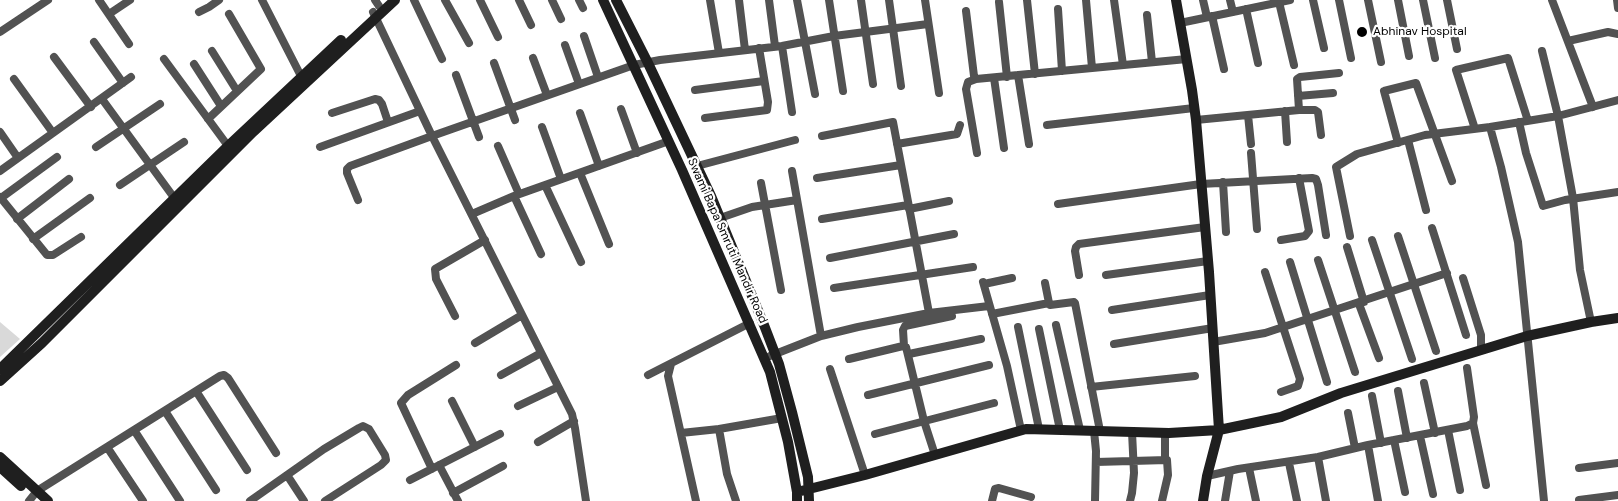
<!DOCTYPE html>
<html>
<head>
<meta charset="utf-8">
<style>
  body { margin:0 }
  canvas { display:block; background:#fff }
</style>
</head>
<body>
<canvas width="1618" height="501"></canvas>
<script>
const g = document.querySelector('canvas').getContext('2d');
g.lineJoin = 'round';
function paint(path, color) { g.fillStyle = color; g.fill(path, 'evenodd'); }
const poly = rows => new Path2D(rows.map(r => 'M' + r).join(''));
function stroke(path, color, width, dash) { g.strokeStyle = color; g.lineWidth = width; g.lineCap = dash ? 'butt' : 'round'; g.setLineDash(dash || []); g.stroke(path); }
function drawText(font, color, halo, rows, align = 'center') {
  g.font = font + ' "DM Sans",sans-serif'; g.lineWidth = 4.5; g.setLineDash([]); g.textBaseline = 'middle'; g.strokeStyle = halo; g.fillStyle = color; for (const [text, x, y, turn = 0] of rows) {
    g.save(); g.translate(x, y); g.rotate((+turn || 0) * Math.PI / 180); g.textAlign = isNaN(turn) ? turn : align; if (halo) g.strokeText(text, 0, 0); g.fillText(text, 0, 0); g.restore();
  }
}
const green = poly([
  [0,322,20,339,0,357]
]);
const street = poly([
  [99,0,129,44],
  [262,0,303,80],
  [375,0,379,6],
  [414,0,442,59],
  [445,0,469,43],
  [480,0,498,37],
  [519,0,531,25],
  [552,0,561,19],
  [579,0,583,8],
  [710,0,719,53],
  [739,0,745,50],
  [769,0,775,46],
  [797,0,815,94],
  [829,0,843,91],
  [861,0,873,84],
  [889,0,901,86],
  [925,0,939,93],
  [1027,0,1035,74],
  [1086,0,1092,68],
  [1114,0,1123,65],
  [1203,0,1207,17],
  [1230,0,1233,12],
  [1313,0,1324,48],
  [1339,0,1351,58],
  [1368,0,1381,62],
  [1398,0,1409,56],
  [1423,0,1435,58],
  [1447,0,1457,49],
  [1552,0,1593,107],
  [1617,0,1618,8],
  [999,2,1007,77],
  [1279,2,1294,65],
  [1058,9,1062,71],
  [1246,9,1258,63],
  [966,11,974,76,976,79,1187,59],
  [199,12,209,7,219,0],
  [373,12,432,136,572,414,575,428,586,501],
  [109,14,130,0],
  [1147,15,1152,62],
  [1212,16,1224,69],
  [1180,23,1290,0],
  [0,32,48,0],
  [584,36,598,77],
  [1568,41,1608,32,1618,34],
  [94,42,123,83],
  [565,45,579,84],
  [782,46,792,112],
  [212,51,237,91],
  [1542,51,1558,116,1573,198,1580,270,1591,322],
  [54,57,91,107],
  [533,58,547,95],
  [164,59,228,146],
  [494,63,515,120],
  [194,64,221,106],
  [456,75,479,137],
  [1018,75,1029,144],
  [994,78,1004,148],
  [14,79,53,133],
  [976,79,968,82,966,89,977,153],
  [695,90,764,81],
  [1298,96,1333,93],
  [102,99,175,199],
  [621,109,637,153],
  [1299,110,1315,110,1318,112,1321,135],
  [1285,111,1287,142],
  [332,113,375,99,379,100,382,104,388,122],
  [580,113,599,166],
  [1248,115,1251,144],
  [705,118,767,110,768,102,759,48],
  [208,119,261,69,229,14],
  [1196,120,1299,110,1297,79,1300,77,1339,73],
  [1519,122,1526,153,1543,206,1565,200,1618,192],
  [1047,125,1194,108],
  [542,127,561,179],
  [1490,127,1558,116,1618,100],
  [1475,129,1456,70,1508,58,1528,121],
  [0,132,18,158],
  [822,136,893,122,929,313],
  [1408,140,1426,210],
  [1398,143,1384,91,1416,83,1452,181],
  [897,144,957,134,960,125],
  [498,146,519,194],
  [96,147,160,104],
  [320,147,420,111],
  [1251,153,1257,229],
  [697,166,795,140],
  [0,171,131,77],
  [792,171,821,336],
  [580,173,609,244],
  [817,178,901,165],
  [1223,182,1226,232],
  [761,183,781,290],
  [120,185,184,142],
  [545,185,581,262],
  [514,196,541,254],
  [0,197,47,255,53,255,81,237],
  [1,198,57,157],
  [358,200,347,173,347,169,350,166,432,136,634,65,660,60,782,46,834,36,928,24],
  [1058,204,1201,184,1312,178,1316,179,1318,185,1326,235],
  [909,209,949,201],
  [472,214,514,196,669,141],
  [720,218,752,207,797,200],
  [17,219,69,179],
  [822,219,908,205],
  [1432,228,1466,335],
  [1350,236,1336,167,1357,154,1425,135,1490,127,1501,167,1518,242,1544,501],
  [1398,236,1436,351],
  [33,239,90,198],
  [1281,240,1305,236,1309,231,1299,178],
  [1372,240,1412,359],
  [1347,247,1364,302],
  [830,258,954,234],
  [1318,260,1355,372],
  [1290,262,1327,382],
  [1265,272,1300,379,1298,386,1281,392],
  [1079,275,1075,251,1076,247,1079,244,1205,227],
  [1106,275,1208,261],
  [1463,278,1481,335,1481,350],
  [983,282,1007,366,1021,430],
  [1045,283,1049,303],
  [984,284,1012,278],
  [834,288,973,267],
  [1359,304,1379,358],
  [1112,310,1210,295],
  [992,314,1049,303,1050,305,1074,302,1075,303,1100,431],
  [455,316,436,279,435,269,485,240],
  [1056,325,1080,430],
  [1018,327,1039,429],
  [1039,329,1060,430],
  [1213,342,1265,333,1447,273],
  [475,343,522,315],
  [1114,344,1213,328],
  [904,346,903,330,905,326,952,316],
  [909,354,981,339],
  [770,356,821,336,858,327,929,313,989,306],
  [849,359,903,346,906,347,924,421,935,455],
  [671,364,668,376,696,501],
  [830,369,865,475],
  [501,375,541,353],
  [648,375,750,323],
  [1424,383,1435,433],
  [1091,387,1195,376],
  [196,391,247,470],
  [1398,391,1407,438],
  [868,395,989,365],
  [1372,396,1381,443],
  [452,401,475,447],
  [518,406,558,387],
  [165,411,216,490],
  [1348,413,1355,448],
  [1473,423,1486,485],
  [719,429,727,474,736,501],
  [134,430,180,501],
  [1448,430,1460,490],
  [1094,431,1096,451,1095,501],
  [681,433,719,429,782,418],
  [1165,433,1165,459],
  [875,434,994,403],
  [1420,436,1433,494],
  [1394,440,1405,492],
  [538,442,574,421],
  [1368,445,1378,501],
  [107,447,143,501],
  [1318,457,1326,501],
  [1096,462,1167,460,1168,475,1162,501],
  [1289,463,1297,501],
  [439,465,458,501],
  [1249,468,1256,501],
  [1579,468,1618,463],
  [432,469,401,403,408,395,456,365],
  [287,475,304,501],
  [1207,476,1238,469,1318,457,1368,445,1467,426,1473,423,1474,417,1467,368],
  [410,480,500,434],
  [453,493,503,466],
  [1579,500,1618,495],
  [29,501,37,491,220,376,224,375,228,378,276,453],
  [250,501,324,449,359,428,363,426,369,429,385,455,386,460,381,465,325,501],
  [992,501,995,489,999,488,1031,497],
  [1130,501,1132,493,1134,473,1132,432],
  [1225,501,1230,471]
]);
const secondary = poly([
  [603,0,682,170,770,372,788,442,797,492,797,501],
  [616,0,647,61,711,196,764,325,779,364,792,412,808,477,809,501],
  [1176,0,1192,90,1196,120,1209,272,1219,430,1207,476,1203,501],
  [0,369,228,146,341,40],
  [0,381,42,343,253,132,395,0],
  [0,457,48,501],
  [0,467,21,486],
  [797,492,865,475,1026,429,1169,433,1219,430,1281,417,1341,393,1527,336,1591,322,1618,318]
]);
const markers = [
  [1362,32,6,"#000"]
];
const poiNames = [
  ["Abhinav Hospital",1373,32]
];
const streetNames = [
  ["Swami Bapa Smruti Mandir Road",727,241,66]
];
paint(green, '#d9d9d9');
stroke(street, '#525252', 8);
stroke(secondary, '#1f1f1f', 10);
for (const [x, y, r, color] of markers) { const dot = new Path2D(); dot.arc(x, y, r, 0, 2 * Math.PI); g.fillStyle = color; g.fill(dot); stroke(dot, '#fff', 2); }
drawText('12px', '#000', '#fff', poiNames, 'left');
drawText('12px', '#000', '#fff', streetNames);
</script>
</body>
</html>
